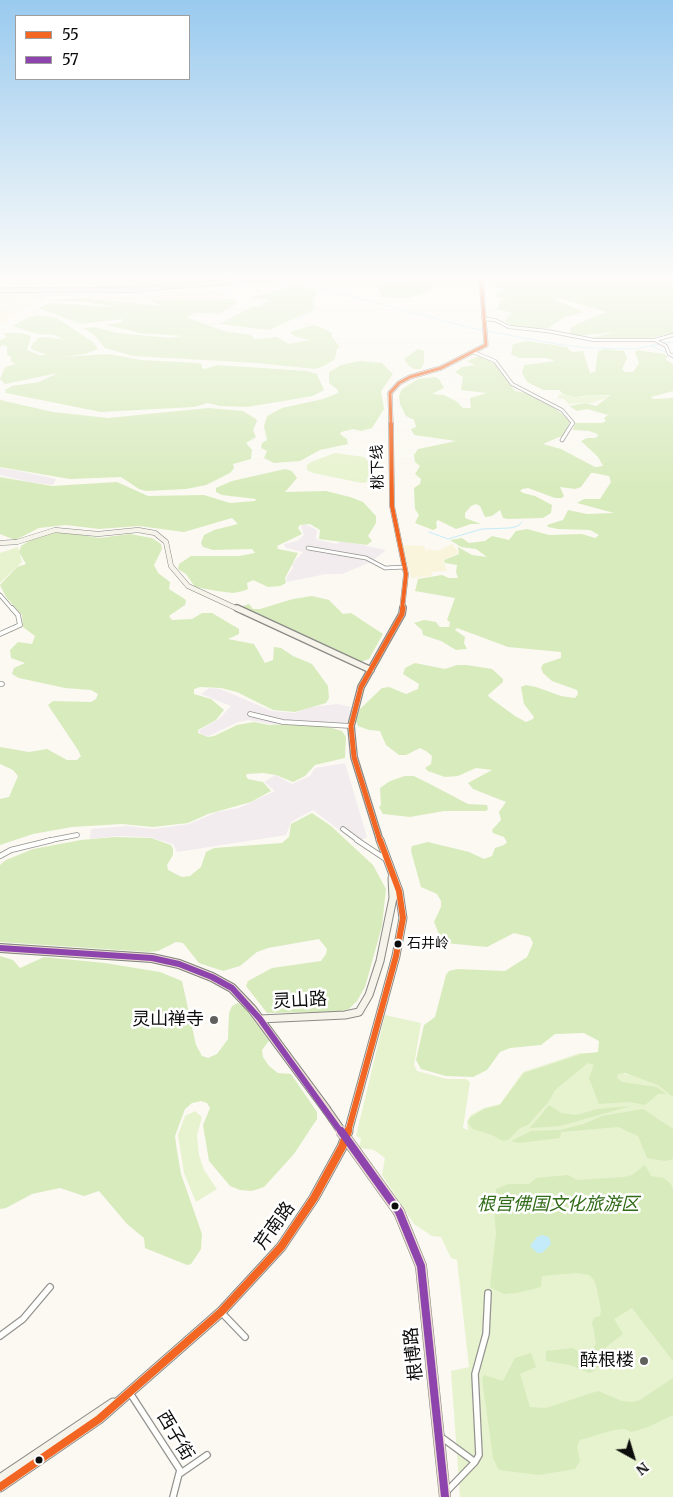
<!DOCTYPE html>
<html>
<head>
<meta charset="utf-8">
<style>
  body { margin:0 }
  #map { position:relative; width:673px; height:1497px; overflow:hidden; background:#fbf9f2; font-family:Merriweather,serif }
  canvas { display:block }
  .legend { position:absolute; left:15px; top:15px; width:175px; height:65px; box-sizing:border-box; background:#fff; border:1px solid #9e9e9e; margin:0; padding:6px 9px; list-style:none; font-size:15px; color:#0d0d0d }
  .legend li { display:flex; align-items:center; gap:10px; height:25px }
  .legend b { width:25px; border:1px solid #9e9e9e }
  .north { position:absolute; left:608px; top:1432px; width:50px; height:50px; -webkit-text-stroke:4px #fff; paint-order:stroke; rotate:141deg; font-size:14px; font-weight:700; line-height:20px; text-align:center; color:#0d0d0d }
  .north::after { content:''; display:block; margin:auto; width:18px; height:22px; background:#0d0d0d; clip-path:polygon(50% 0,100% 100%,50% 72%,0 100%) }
</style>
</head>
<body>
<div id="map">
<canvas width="673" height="1497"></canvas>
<ul class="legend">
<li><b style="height:6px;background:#f26522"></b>55</li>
<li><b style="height:6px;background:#8e44ad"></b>57</li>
</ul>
<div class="north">N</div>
</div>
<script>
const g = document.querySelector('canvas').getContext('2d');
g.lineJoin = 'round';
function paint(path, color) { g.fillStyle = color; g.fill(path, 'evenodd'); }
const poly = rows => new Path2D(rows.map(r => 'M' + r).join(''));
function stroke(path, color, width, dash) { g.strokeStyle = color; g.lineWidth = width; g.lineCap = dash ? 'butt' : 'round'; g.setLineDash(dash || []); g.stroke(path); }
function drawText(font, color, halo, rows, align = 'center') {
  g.font = font + ' Merriweather,"Noto Sans SC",serif'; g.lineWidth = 5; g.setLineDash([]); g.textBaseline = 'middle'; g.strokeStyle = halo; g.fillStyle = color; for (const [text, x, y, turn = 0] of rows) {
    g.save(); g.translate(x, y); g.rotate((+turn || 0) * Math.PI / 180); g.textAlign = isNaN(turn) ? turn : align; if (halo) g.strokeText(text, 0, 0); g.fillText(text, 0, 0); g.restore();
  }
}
const industrial = poly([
  [0,468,19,471,56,479,53,485,30,482,0,475],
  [305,524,317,530,316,538,318,540,336,544,343,541,386,550,371,562,342,574,326,574,287,582,286,578,293,568,292,564,303,552,286,548,284,544,297,541,304,535,301,526],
  [209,688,220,689,272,711,295,713,310,707,338,704,351,707,350,723,277,722,277,725,249,720,238,722,209,736,203,735,198,731,219,719,231,706,201,694],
  [345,763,367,837,356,843,313,810,291,822,286,835,177,852,173,844,148,837,118,836,90,839,91,829,127,826,153,829,189,824,217,812,239,808,275,791,264,782,275,775,292,784,310,776,315,768]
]);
const farmland = poly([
  [226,292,227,298,135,300,77,297],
  [2,293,51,295,75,295,46,297,42,300,0,305],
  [34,302,33,305,0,325,0,306],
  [452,544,459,553,443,560,447,571,431,572,432,576,411,578,402,545,424,546,426,551,429,549,438,551]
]);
const green = poly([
  [560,394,581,397,591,395,612,396,591,403,569,404,564,399,557,398],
  [335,453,364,457,371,464,375,481,362,483,313,473,307,470,307,465,311,462],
  [18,547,22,562,0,583,0,553],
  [385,1015,421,1023,414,1065,417,1071,447,1079,466,1079,470,1082,463,1128,468,1130,467,1121,471,1115,484,1108,500,1104,523,1072,580,1053,593,1053,625,1074,673,1084,673,1497,460,1497,451,1371,469,1367,457,1260,451,1258,441,1237,432,1236,414,1224,382,1175,385,1158,374,1150,359,1148,361,1138,356,1136],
  [195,1111,202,1117,197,1135,199,1155,204,1170,217,1189,196,1202,184,1173,178,1135,185,1116]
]);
const forest = poly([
  [0,278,63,278,49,283,19,286,0,281],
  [77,278,191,278,194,280,180,285,95,288,91,281],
  [412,278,449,278,425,293,407,298,382,297,375,284,382,281,411,281],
  [494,278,537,278,540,281,544,278,673,278,673,333,650,338,618,340,591,338,615,332,579,336,569,334,571,328,577,324,606,312,558,298,556,300,584,312,565,317,548,328,536,329,512,326,505,321,511,313,497,309,501,301,506,299,493,296,504,289,495,288,492,285,497,284],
  [295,286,314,289,316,294,313,301,313,310,269,330,219,324,252,307,260,306,263,303,271,300,249,298],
  [84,298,162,306,148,300,232,299,237,303,220,314,195,313,186,317,224,331,251,335,254,339,277,337,289,344,310,340,294,336,290,332,314,325,331,332,332,337,340,347,337,349,335,359,324,366,315,369,256,363,133,356,105,348,94,335,83,328,95,327,117,333,169,338,183,336,140,333,106,325,122,322,122,319,82,324,40,309,40,307,51,303,117,307,79,301,46,300],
  [39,315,57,318,94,343,98,349,85,354,61,357,109,354,141,360,198,363,202,364,202,368,205,369,217,365,307,371,317,374,324,390,313,396,247,407,220,406,208,403,194,407,101,412,6,393,5,390,12,386,39,382,58,373,5,384,0,379,5,367,16,364,11,362,11,357,7,355,7,347,3,345,0,347,0,340,7,337,3,333,22,333,31,336,27,350,39,355,47,355,31,349,31,346,38,338,44,337,65,340,54,335,37,334,12,326,29,317],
  [528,341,567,347,569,350,573,352,583,351,590,373,595,372,598,351,605,349,624,351,627,358,622,369,625,372,633,372,639,363,635,352,637,350,664,354,668,357,665,359,673,364,673,391,651,397,653,399,673,398,673,1097,658,1085,625,1073,618,1074,617,1078,622,1082,657,1087,666,1094,658,1094,645,1105,629,1102,599,1104,589,1078,594,1065,588,1063,555,1090,549,1101,528,1125,520,1128,508,1140,503,1141,492,1135,473,1129,468,1123,470,1118,484,1109,500,1105,524,1073,582,1054,598,1052,599,1041,584,1033,555,1034,541,1045,510,1048,500,1052,487,1070,473,1077,446,1076,421,1069,416,1060,424,1025,435,1017,446,975,449,971,457,969,505,971,527,957,533,943,530,937,514,933,487,947,445,943,441,939,434,922,441,907,441,901,437,894,421,887,411,851,412,846,428,842,469,852,484,859,492,856,495,848,504,845,507,842,504,837,493,833,492,830,501,820,499,812,506,802,473,789,468,783,492,770,476,768,458,776,445,777,428,771,425,768,431,764,432,756,426,751,420,748,406,755,399,755,386,745,380,731,369,730,358,726,356,721,360,709,382,688,389,687,406,694,418,689,419,684,403,674,405,668,415,663,445,669,457,665,467,665,492,669,503,679,503,682,488,695,489,697,515,716,526,722,533,719,534,717,524,704,521,687,526,685,536,687,561,696,575,698,578,694,577,690,552,681,543,673,541,668,543,664,561,658,561,652,508,647,457,628,455,630,465,637,464,643,467,649,456,650,441,641,423,635,422,630,414,623,424,620,436,622,440,627,449,627,450,622,447,620,455,598,415,591,418,579,442,575,449,578,458,578,456,572,457,565,445,563,444,560,459,554,458,547,472,555,487,557,476,549,461,547,450,540,462,538,469,543,485,541,492,536,509,540,516,531,527,529,549,535,582,534,595,538,599,535,590,530,558,529,548,527,547,525,563,520,568,510,587,514,614,513,577,503,584,499,600,499,611,482,609,476,594,473,591,473,581,487,575,489,560,487,564,496,562,498,555,498,528,488,522,489,520,491,523,493,535,496,552,505,551,513,543,518,508,519,503,518,500,510,492,516,485,517,480,506,476,504,471,506,465,513,465,518,481,524,471,524,456,529,438,520,436,522,437,528,433,530,415,523,419,515,415,509,414,488,420,484,421,479,415,474,420,466,415,462,414,455,418,449,456,441,414,435,411,429,416,427,414,420,406,416,400,404,399,396,402,389,418,379,435,377,439,379,444,388,432,394,444,395,456,401,463,408,471,408,470,398,487,393,461,390,463,377,455,372,462,367,475,365,467,361,479,356,495,364,515,391,526,393,550,404,570,421,564,435,543,444,561,449,595,467,603,466,598,457,581,441,587,438,595,438,598,436,597,434,589,431,573,430,575,423,602,423,606,421,604,418,608,415,587,409,577,411,569,406,586,403,596,406,611,395,591,395,576,397,563,394,559,390,543,390,527,382,522,373,524,365,555,361,547,358,519,358,511,354,513,344],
  [418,349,424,351,424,363,421,369,414,369,408,365,404,359],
  [359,361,382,363,393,374,381,391,384,409,372,428,361,431,353,429,341,432,340,434,347,439,348,444,320,450,300,461,274,463,264,458,267,451,261,448,262,443,267,440,264,426,267,416,282,408,323,399,338,393,338,390,329,383,329,372,341,365],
  [0,400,53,412,108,418,208,408,243,411,256,419,257,421,253,430,256,437,246,443,252,450,251,459,233,464,234,468,230,473,206,485,186,489,146,491,139,489,121,477,70,479,0,467],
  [285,469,292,471,297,478,285,492,326,491,350,497,363,502,376,516,376,523,368,536,372,541,367,545,319,539,320,530,310,524,300,525,298,528,302,534,277,546,278,549,298,553,285,578,286,583,280,586,268,587,253,580,247,583,248,589,243,591,233,593,217,591,195,587,186,574,178,569,179,564,191,556,239,556,255,553,252,549,213,550,203,547,201,543,204,535,214,530,238,524,232,518,184,532,139,526,99,529,66,525,39,528,15,540,0,534,0,477,52,486,117,482,148,496,204,495,230,503,255,501,256,499,222,495,216,492,216,488,232,481],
  [59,531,99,538,130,534,152,538,161,544,162,549,154,565,158,573,170,582,169,589,186,600,185,605,169,616,172,620,192,619,202,613,212,613,239,629,239,634,228,639,254,644,265,663,273,660,274,647,281,648,293,656,312,664,328,686,329,698,326,703,295,712,273,710,237,692,221,688,200,687,194,689,194,694,211,699,224,710,216,720,198,730,198,733,208,737,214,736,237,725,254,722,269,725,295,724,325,726,342,731,346,737,345,758,315,765,305,776,293,782,276,775,263,773,247,774,246,776,248,779,263,782,271,791,251,802,208,814,188,823,153,827,122,824,72,827,33,834,0,845,0,799,9,797,18,776,13,770,0,764,0,747,29,752,47,749,67,760,77,760,81,756,78,750,48,705,53,701,91,702,96,699,98,694,91,690,65,688,19,678,12,674,14,668,25,663,11,658,10,650,18,642,32,644,35,636,23,627,22,615,6,597,0,585,17,567,26,564,19,552,21,546,37,536],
  [312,596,329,600,343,614,351,613,383,634,369,659,358,663,289,636,260,616,240,607,249,604,253,609,260,609,293,599],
  [405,776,414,776,428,783,468,804,487,805,488,809,486,811,444,811,410,817,383,814,379,807,381,805,380,788,390,781],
  [312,813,331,826,373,865,386,889,382,926,365,987,357,1001,349,1009,337,1012,267,1013,246,986,248,981,272,968,321,961,326,954,327,949,319,939,268,948,257,952,240,966,223,971,199,963,183,943,176,942,158,951,149,952,0,942,0,865,6,860,33,849,81,840,115,837,151,838,171,845,173,849,173,855,167,865,168,870,182,877,190,876,201,867,206,852,214,848,282,843,289,837,291,824],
  [0,956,13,960,20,968,44,957,105,963,160,972,182,981,196,1045,202,1056,208,1058,217,1054,228,1039,229,1013,232,1006,238,1003,244,1007,269,1041,262,1050,263,1057,269,1066,278,1073,291,1074,317,1112,317,1119,294,1154,264,1187,252,1191,240,1190,230,1186,209,1161,203,1125,210,1108,207,1103,201,1101,192,1103,185,1109,175,1136,177,1151,181,1174,202,1234,201,1249,191,1264,187,1265,145,1248,144,1238,127,1224,99,1191,84,1196,60,1188,32,1194,6,1208,0,1209],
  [549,1105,561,1113,576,1115,597,1109,631,1106,560,1126,530,1128],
  [643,1109,673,1129,673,1158,671,1160,665,1161,647,1158,638,1136,618,1127,561,1132,560,1138,518,1143,511,1141,531,1131,560,1130,584,1124,602,1116],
  [645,1165,651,1176,664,1178,671,1184,673,1190,673,1361,632,1308,614,1319,623,1334,606,1347,602,1363,594,1371,589,1373,570,1365,546,1361,546,1351,573,1348,579,1352,593,1348,596,1343,592,1322,595,1317,600,1316,601,1310,597,1289,594,1280,589,1275,577,1273,542,1276,541,1287,517,1293,504,1294,490,1287,496,1233,494,1211,496,1189,508,1184,529,1184,536,1178,568,1175,577,1180,624,1177,632,1175],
  [531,1353,536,1367,520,1374,530,1407,546,1408,598,1391,622,1401,633,1402,640,1400,673,1378,673,1415,648,1427,632,1432,624,1429,614,1430,580,1440,577,1446,580,1461,575,1469,539,1475,499,1470,493,1458,482,1379,484,1375,503,1381,515,1358]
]);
const water = poly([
  [542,1235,549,1237,551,1244,542,1253,537,1253,530,1246,537,1237]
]);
const stream = poly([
  [272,281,312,286,471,328,556,344,590,348,634,349,660,344],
  [247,283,253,282],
  [0,293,86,295,225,291,247,283],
  [297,320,315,309,313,301,317,293,316,288],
  [664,343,673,342],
  [651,346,668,353],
  [429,532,448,539,482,529,510,528,518,526,522,522]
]);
const streetFar4 = poly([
  [485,319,495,320,509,327,547,331,594,340,655,340,673,335],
  [655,340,666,346,669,354,673,356],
  [473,352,495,361,512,384,562,410,573,423,571,426]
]);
const streetFar3 = poly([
  [562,440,572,424],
  [308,548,366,558,385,568,405,567],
  [0,595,13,610]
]);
const streetFar2 = poly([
  [0,634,20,625,18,615,12,608],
  [0,684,2,684],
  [250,714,283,722,351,726],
  [343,829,359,841],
  [46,841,77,835]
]);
const streetFar1 = poly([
  [357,840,387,860],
  [0,856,11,850,52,840]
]);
const street = poly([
  [221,1312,245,1337],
  [0,1336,23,1319,50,1287],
  [130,1393,180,1470,173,1497],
  [441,1437,475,1462,447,1491],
  [475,1462,479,1455,475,1374,486,1334,488,1293],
  [181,1473,207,1455]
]);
const secondaryFar4 = poly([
  [391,426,390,393,399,383,410,377,441,368,486,345,481,278]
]);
const secondaryFar3 = poly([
  [391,424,392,506,406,574,402,610],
  [0,543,17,542,55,530,98,534,138,530,155,533,166,542,171,566,188,586,240,610]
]);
const secondaryFar2 = poly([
  [237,608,371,670],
  [380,841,354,757,351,726,361,687,402,614,403,608]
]);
const secondaryFar1 = poly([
  [260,1019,345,1015,359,1012,369,995,380,961,393,898,392,878],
  [348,1132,396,956,403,918,399,891,380,840]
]);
const secondary = poly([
  [0,1479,113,1403],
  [0,1487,99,1419,221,1312,281,1247,314,1198,342,1147,348,1131]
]);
const highwayFar2 = poly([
  [0,290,130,290,277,278]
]);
const highwayFar1 = poly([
  [0,948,152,958,179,964,212,977,232,988,252,1009,326,1109]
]);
const highway = poly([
  [399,1212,421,1266,445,1497]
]);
const highwayBridgeFar1 = poly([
  [326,1109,342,1132]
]);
const highwayBridge = poly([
  [341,1131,399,1212]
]);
const bus1Far4 = poly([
  [391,426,390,393,399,383,410,377,441,368,486,345,481,278]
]);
const bus1Far3 = poly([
  [391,424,392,506,406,574,402,610]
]);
const bus1Far2 = poly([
  [380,841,354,757,351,726,361,687,402,614,403,608]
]);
const bus1Far1 = poly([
  [348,1132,396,956,403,918,399,891,380,840]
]);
const bus1 = poly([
  [0,1487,99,1419,221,1312,281,1247,314,1198,342,1147,348,1131]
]);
const bus2Far1 = poly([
  [0,948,152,958,179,964,212,977,232,988,260,1019,341,1132]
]);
const bus2 = poly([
  [341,1131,399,1212,421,1266,445,1497]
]);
const markers = [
  [398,944,4.5,"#0d0d0d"],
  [214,1020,5,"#60605d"],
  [395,1206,4.5,"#0d0d0d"],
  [644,1361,5,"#60605d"],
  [39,1460,4.5,"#0d0d0d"]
];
const busNames = [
  ["石井岭",407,944]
];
const streetNames = [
  ["桃下线",378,467,-91]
];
const nearStreetnames = [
  ["灵山路",300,1001,-3],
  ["芹南路",275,1226,-54],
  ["根博路",414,1354,-96],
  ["西子街",175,1436,59]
];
const nearPoinames = [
  ["灵山禅寺",204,1020],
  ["醉根楼",634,1361]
];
const nearParknames = [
  ["根宫佛国文化旅游区",558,1205]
];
paint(industrial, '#f2ecef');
paint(farmland, '#f9f4dc');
paint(green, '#e7f3cf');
paint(forest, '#d8ebbd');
paint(water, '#c4ebf9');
stroke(stream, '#c4ebf9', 1);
stroke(streetFar4, '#949390', 4);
stroke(streetFar3, '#949390', 4.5);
stroke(streetFar2, '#949390', 5.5);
stroke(streetFar1, '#949390', 6);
stroke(street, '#949390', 8);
stroke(secondaryFar4, '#8b8a87', 5);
stroke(secondaryFar3, '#8b8a87', 5.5);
stroke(secondaryFar2, '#8b8a87', 8);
stroke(secondaryFar1, '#8b8a87', 9);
stroke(secondary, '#8b8a87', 11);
stroke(highwayFar2, '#81817d', 5.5);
stroke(highwayFar1, '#81817d', 10);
stroke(highway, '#81817d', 12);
stroke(streetFar4, '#fefefd', 2.5);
stroke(streetFar3, '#fefefd', 3);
stroke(streetFar2, '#fefefd', 4);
stroke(streetFar1, '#fefefd', 4.5);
stroke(street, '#fefefd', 5.5);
stroke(secondaryFar4, '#f5f3ea', 4);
stroke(secondaryFar3, '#f5f3ea', 4.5);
stroke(secondaryFar2, '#f5f3ea', 5.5);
stroke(secondaryFar1, '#f5f3ea', 7);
stroke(secondary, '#f5f3ea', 9);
stroke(highwayFar2, '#ebddd3', 4.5);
stroke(highwayFar1, '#ebddd3', 8);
stroke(highway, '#ebddd3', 11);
stroke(highwayBridgeFar1, '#81817d', 10, []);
stroke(highwayBridge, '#81817d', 12, []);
stroke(highwayBridgeFar1, '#ebddd3', 8);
stroke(highwayBridge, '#ebddd3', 11);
stroke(bus1Far4, '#f26522', 3);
stroke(bus1Far3, '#f26522', 4);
stroke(bus1Far2, '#f26522', 5);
stroke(bus1Far1, '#f26522', 6);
stroke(bus1, '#f26522', 8);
stroke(bus2Far1, '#8e44ad', 6);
stroke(bus2, '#8e44ad', 8);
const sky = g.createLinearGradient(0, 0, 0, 488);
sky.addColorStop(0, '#99caef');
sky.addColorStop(0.57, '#fdfcf9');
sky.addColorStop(1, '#fdfcf900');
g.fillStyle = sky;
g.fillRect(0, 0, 673, 488);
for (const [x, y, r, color] of markers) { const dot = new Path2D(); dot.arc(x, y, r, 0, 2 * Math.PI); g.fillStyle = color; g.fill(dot); stroke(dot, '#fff', 2); }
drawText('14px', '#0d0d0d', '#fff', busNames, 'left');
drawText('15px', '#0d0d0d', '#fff', streetNames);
drawText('18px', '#0d0d0d', '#fff', nearStreetnames);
drawText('18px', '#0d0d0d', '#fff', nearPoinames, 'right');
drawText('italic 18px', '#306b17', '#fff', nearParknames);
</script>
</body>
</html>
